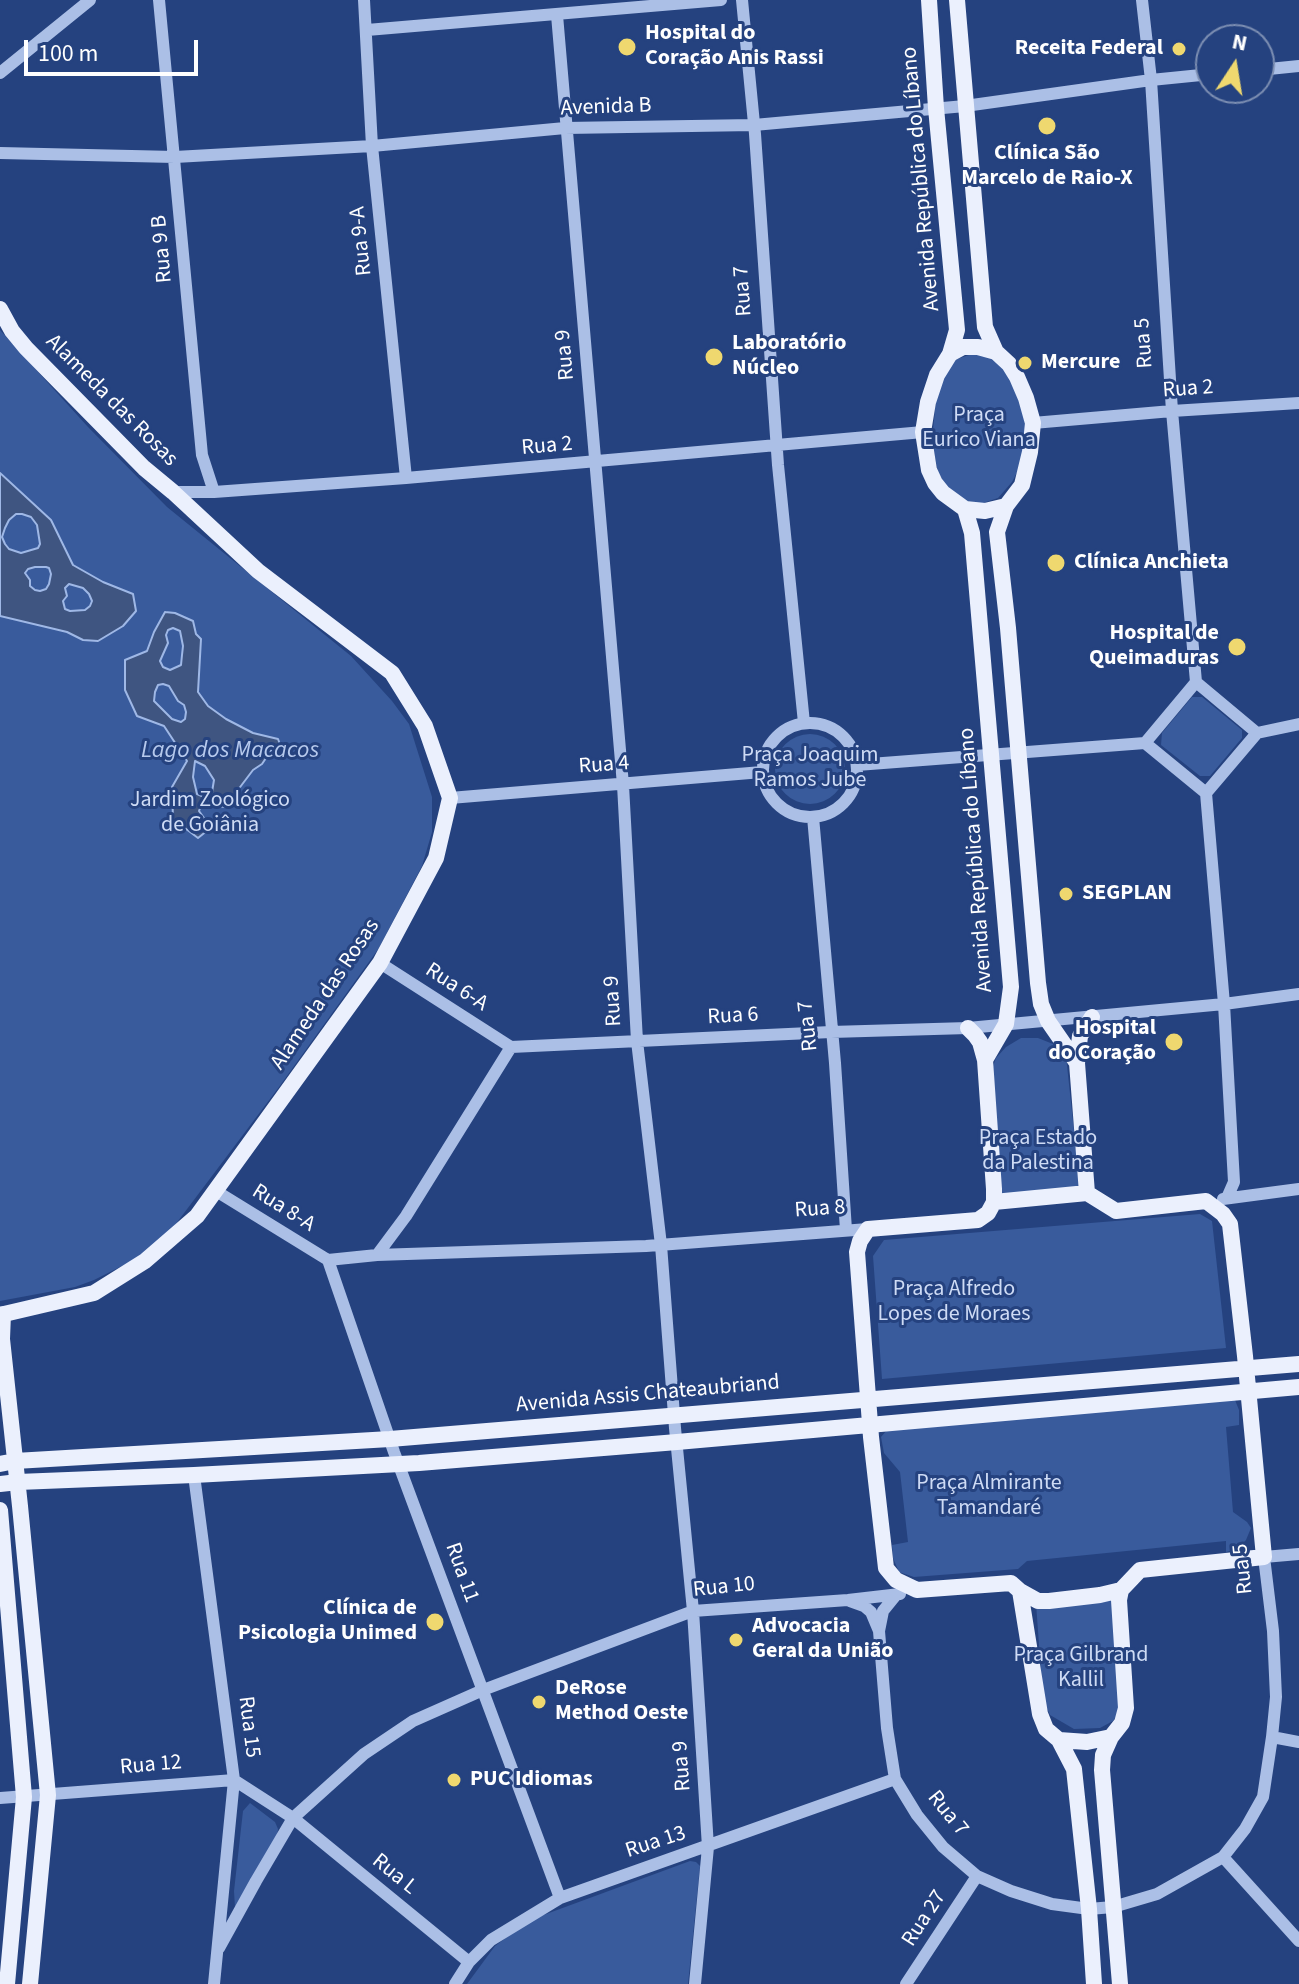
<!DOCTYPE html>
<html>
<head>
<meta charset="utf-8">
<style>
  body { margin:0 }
  #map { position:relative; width:1299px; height:1984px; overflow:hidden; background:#25427f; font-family:"Source Sans 3",sans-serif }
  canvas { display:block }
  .north { position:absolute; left:1195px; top:24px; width:80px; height:80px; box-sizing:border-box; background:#25427f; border:2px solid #7c8eb2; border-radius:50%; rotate:12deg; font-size:22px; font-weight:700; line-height:32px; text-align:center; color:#fff }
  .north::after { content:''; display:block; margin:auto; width:28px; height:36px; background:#efd86f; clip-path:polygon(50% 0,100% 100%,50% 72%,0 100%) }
  .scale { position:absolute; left:24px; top:40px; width:174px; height:36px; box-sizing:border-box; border:4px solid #fff; border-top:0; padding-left:10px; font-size:24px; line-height:28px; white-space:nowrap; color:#fff; -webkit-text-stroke:6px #25427f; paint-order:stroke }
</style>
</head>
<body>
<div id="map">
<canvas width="1299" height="1984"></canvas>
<div class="north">N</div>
<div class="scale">100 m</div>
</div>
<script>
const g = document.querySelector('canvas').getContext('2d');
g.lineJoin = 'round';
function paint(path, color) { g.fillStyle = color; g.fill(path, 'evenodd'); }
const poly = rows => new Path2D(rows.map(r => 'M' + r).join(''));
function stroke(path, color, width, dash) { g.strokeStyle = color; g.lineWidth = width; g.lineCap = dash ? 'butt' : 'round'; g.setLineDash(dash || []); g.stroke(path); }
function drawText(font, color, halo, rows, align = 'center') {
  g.font = font + ' "Source Sans 3",sans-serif'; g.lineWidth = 6; g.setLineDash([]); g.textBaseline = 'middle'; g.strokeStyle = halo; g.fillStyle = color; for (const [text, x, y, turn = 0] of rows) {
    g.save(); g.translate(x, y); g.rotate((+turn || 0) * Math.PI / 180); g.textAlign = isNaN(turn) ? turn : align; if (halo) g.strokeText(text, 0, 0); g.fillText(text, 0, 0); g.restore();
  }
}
const green = poly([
  [0,330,88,427,167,507,351,656,392,701,409,724,432,797,432,832,422,866,379,948,279,1087,166,1237,134,1260,94,1280,75,1287,0,1301],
  [975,353,994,357,1007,372,1023,408,1026,432,1024,459,1012,482,998,498,983,503,974,504,952,495,938,473,932,441,937,388,954,360],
  [1192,697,1202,697,1242,730,1242,738,1210,776,1200,776,1161,745,1162,733],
  '775 769a35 35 0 1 1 70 0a35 35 0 1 1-70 0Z',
  [1021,1038,1038,1038,1058,1046,1066,1056,1080,1187,1001,1195,993,1066,996,1058,1006,1047],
  [1200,1214,1212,1221,1226,1348,882,1379,873,1256,884,1240],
  [1235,1400,1239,1410,1239,1425,1226,1427,1233,1512,1247,1522,1251,1528,1246,1540,1237,1549,1226,1552,1226,1541,1027,1561,1018,1569,914,1577,899,1572,893,1558,892,1545,908,1542,900,1472,884,1453,881,1437,887,1430],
  [1116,1599,1120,1711,1113,1721,1100,1728,1074,1729,1050,1715,1043,1700,1036,1603],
  [250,1803,275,1822,278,1829,277,1837,235,1908,234,1891,243,1811],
  [690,1861,696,1862,700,1866,688,1984,467,1984,495,1946,530,1920]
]);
const water = poly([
  [0,473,51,520,73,565,103,582,133,594,136,611,123,626,98,641,83,640,67,632,0,616,0,473],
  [16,514,22,514,31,517,37,525,40,544,38,548,21,553,9,549,5,544,2,537,5,528,9,520,16,514],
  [35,567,46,567,49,568,51,574,49,584,46,589,40,591,35,590,30,586,30,580,25,573,28,569,35,567],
  [69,584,83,588,89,594,92,601,90,606,85,610,70,611,65,609,63,601,67,596,65,588,69,584],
  [165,612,175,613,193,621,196,634,201,639,198,692,208,706,226,719,253,733,278,739,281,747,274,746,262,764,253,770,225,807,215,806,212,792,214,780,205,766,195,761,193,777,197,794,204,797,199,811,204,818,208,830,198,838,173,819,172,787,187,761,164,726,137,716,125,690,125,660,147,651,154,632,165,612],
  [173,628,180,631,183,646,182,655,181,665,170,670,163,667,160,661,168,643,166,635,168,630,173,628],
  [163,684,169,686,178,701,184,705,186,712,185,719,181,722,172,719,154,701,155,692,158,685,163,684]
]);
const minor = poly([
  [159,0,202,455,214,492],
  [364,0,372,146,406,478],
  [742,0,755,134,778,465,804,723],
  [1142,0,1151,80,1172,411,1196,682],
  [557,15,623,785,637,1041,661,1245,675,1428,693,1611,708,1847,695,1984],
  [367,30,721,0],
  [1259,70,1299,66],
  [0,73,90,0],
  [0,153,175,157,372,146,565,128,754,125,965,106,1151,80,1211,74],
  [1033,423,1172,411,1299,403],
  [173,492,214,492,406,478,923,432],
  [1196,682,1257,733,1206,793,1145,743,1196,682],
  '763 770a47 47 0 1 1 94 0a47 47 0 1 1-94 0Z',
  [1257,733,1299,724],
  [857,765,1145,743],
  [1206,793,1224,1004,1234,1182,1227,1198],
  [450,798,762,772],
  [813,817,835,1063,846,1230],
  [380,963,511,1047],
  [511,1047,831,1032,968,1028,1224,1004,1299,994],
  [216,1191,328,1260],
  [1223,1199,1299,1189],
  [377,1255,406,1216,511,1047],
  [328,1260,394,1452,560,1898],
  [328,1260,377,1255,646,1246,868,1229],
  [194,1475,234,1780,214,1984],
  [896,1595,883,1611,879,1631,887,1728,895,1779,917,1815,943,1847,977,1876,1011,1891,1052,1904,1089,1909,1113,1907,1157,1894,1223,1857,1245,1829,1263,1797,1272,1737,1276,1697,1273,1631,1264,1557,1299,1554],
  [850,1601,864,1606,871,1612,879,1631],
  [1272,1737,1299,1742],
  [0,1798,234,1780,293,1818,469,1962],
  [1223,1857,1299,1941],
  [219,1948,256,1881,293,1818,364,1754,413,1721,483,1690,693,1611,848,1600,900,1594],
  [455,1984,469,1962,491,1940,560,1898,895,1779],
  [906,1984,977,1876]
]);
const major = poly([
  [929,0,936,108,957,330,950,354],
  [957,0,985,327,996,352],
  [0,309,12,331,26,348,144,468,173,492,258,571,392,673,425,726,450,798,436,858,380,963,197,1216,145,1261,94,1293,0,1315],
  [963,347,978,347,996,352,1009,364,1017,377,1026,398,1033,423,1030,452,1022,485,1006,506,985,511,965,509,943,493,935,483,929,470,923,432,928,402,937,375,950,354,963,347],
  [1006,506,997,532,1008,628,1038,983,1041,1004,1048,1021,1077,1063,1087,1193],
  [965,509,972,533,1011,987,1006,1024,985,1060,994,1189,994,1202,988,1213,978,1220,868,1229,860,1241,857,1252,871,1437,886,1568,896,1580,917,1590,1011,1583,1020,1591,1038,1601,1049,1601,1100,1595,1121,1590,1140,1570,1264,1557,1245,1356,1230,1224,1223,1214,1206,1201,1116,1211,1087,1193,994,1202],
  [968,1028,975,1035,980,1042,985,1060],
  [1077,1063,1080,1036,1092,1017],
  [3,1314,2,1339,20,1506,48,1795,30,1984],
  [0,1464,15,1461,390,1439,1299,1364],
  [0,1484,18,1482,194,1475,419,1463,677,1442,1299,1387],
  [0,1510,24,1797,7,1984],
  [1020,1591,1040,1714,1046,1729,1059,1740,1074,1769,1089,1909,1094,1984],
  [1059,1740,1087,1742,1111,1737],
  [1120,1984,1102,1770,1103,1755,1111,1737,1122,1723,1126,1708,1119,1600,1121,1590]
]);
const markers = [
  [627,47,10,"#efd86f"],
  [1179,49,8,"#efd86f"],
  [1047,126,10,"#efd86f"],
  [714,357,10,"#efd86f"],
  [1025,363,8,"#efd86f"],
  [1056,563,10,"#efd86f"],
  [1237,647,10,"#efd86f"],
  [1066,894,8,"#efd86f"],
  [1174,1042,10,"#efd86f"],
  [435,1622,10,"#efd86f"],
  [736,1640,8,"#efd86f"],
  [539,1702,8,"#efd86f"],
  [454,1780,8,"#efd86f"]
];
const poiNames = [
  ["Hospital do",645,34],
  ["Coração Anis Rassi",645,59],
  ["Receita Federal",1163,49,"right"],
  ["Clínica São",1047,154,"center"],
  ["Marcelo de Raio-X",1047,179,"center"],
  ["Laboratório",732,344],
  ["Núcleo",732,369],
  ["Mercure",1041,363],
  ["Clínica Anchieta",1074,563],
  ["Hospital de",1219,634,"right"],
  ["Queimaduras",1219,659,"right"],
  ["SEGPLAN",1082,894],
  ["Hospital",1156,1029,"right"],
  ["do Coração",1156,1054,"right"],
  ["Clínica de",417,1609,"right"],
  ["Psicologia Unimed",417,1634,"right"],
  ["Advocacia",752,1627],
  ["Geral da União",752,1652],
  ["DeRose",555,1689],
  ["Method Oeste",555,1714],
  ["PUC Idiomas",470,1780]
];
const streetNames = [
  ["Avenida B",606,108,-2],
  ["Avenida República do Líbano",922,179,-95],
  ["Rua 9-A",362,241,-96],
  ["Rua 9 B",163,249,-95],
  ["Rua 7",744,291,-94],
  ["Rua 5",1145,343,-94],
  ["Rua 9",566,355,-95],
  ["Rua 2",1188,390,-4],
  ["Alameda das Rosas",111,401,45],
  ["Rua 2",547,447,-5],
  ["Rua 4",604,766,-4],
  ["Avenida República do Líbano",977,860,-94],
  ["Rua 6-A",456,988,33],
  ["Alameda das Rosas",326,995,-56],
  ["Rua 9",614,1001,-93],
  ["Rua 6",733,1017,-3],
  ["Rua 7",809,1026,-96],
  ["Rua 8-A",283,1209,32],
  ["Rua 8",820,1210,-4],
  ["Avenida Assis Chateaubriand",648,1395,-5],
  ["Rua 5",1244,1569,-96],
  ["Rua 11",461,1573,70],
  ["Rua 10",724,1588,-6],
  ["Rua 15",248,1727,83],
  ["Rua 12",151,1766,-5],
  ["Rua 9",683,1766,-94],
  ["Rua 7",947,1814,51],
  ["Rua 13",656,1843,-18],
  ["Rua L",394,1875,39],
  ["Rua 27",925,1919,-57]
];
const parkNames = [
  ["Praça",979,416],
  ["Eurico Viana",979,441],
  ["Praça Joaquim",810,756],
  ["Ramos Jube",810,781],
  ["Jardim Zoológico",210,801],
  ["de Goiânia",210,826],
  ["Praça Estado",1038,1139],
  ["da Palestina",1038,1164],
  ["Praça Alfredo",954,1290],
  ["Lopes de Moraes",954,1315],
  ["Praça Almirante",989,1484],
  ["Tamandaré",989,1509],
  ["Praça Gilbrand",1081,1656],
  ["Kallil",1081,1681]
];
const waterNames = [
  ["Lago dos Macacos",230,752]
];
paint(green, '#395b9c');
paint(water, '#3f5581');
stroke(water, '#9fb8e6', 2);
stroke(minor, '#abbfe6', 12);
stroke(major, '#ebf0fd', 16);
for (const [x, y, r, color] of markers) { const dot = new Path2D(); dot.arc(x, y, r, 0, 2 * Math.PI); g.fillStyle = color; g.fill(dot); stroke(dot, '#25427f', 3); }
drawText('bold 22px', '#fff', '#25427f', poiNames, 'left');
drawText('22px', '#fff', '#25427f', streetNames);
drawText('22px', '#cedbf5', '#25427f', parkNames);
drawText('italic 24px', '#b6c9ed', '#25427f', waterNames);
</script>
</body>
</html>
